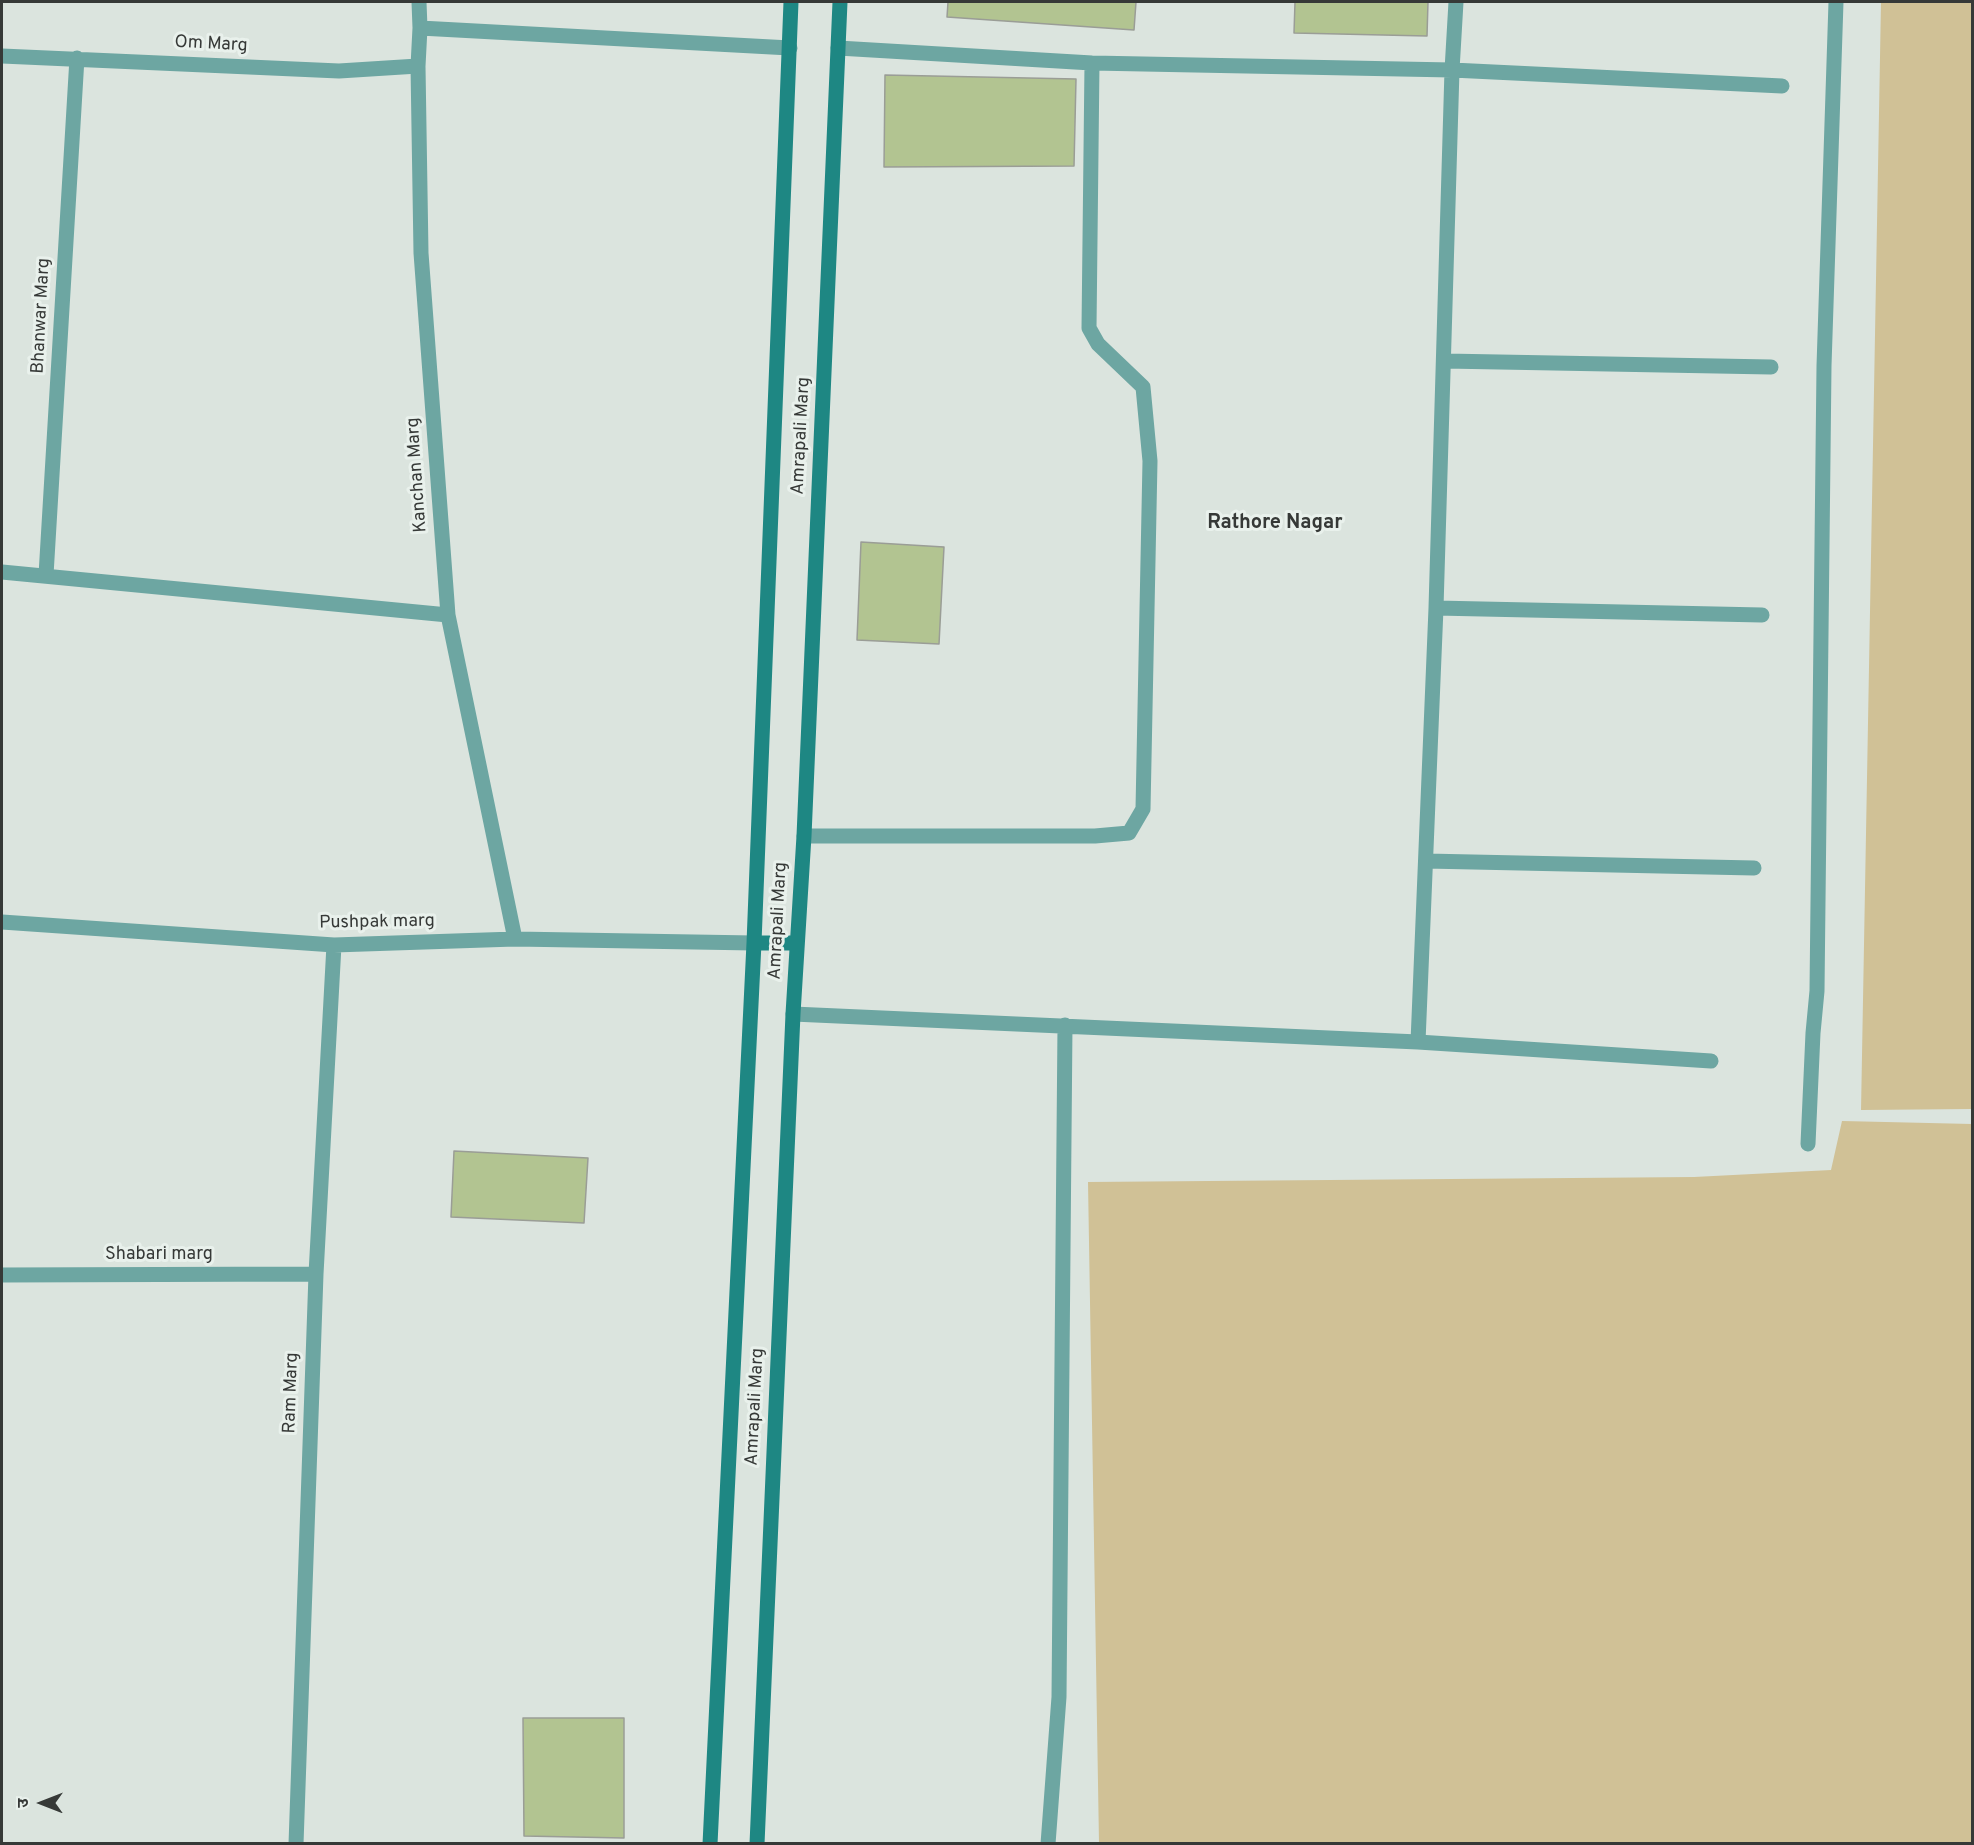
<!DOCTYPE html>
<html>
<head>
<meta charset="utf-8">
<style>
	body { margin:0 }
	#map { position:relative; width:1974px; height:1845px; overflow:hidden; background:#dbe4de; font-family:Overpass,"Noto Sans Devanagari",sans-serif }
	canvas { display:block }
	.frame { position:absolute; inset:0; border:3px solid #363937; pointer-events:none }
	.north { position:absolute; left:12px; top:1773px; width:60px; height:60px; -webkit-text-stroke:4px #e9f1ec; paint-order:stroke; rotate:270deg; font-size:16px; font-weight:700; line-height:24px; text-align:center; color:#363937 }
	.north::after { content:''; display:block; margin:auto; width:21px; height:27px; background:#363937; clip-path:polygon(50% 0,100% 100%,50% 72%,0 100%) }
</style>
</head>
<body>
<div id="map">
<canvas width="1974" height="1845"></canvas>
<div class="frame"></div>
<div class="north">उ</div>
</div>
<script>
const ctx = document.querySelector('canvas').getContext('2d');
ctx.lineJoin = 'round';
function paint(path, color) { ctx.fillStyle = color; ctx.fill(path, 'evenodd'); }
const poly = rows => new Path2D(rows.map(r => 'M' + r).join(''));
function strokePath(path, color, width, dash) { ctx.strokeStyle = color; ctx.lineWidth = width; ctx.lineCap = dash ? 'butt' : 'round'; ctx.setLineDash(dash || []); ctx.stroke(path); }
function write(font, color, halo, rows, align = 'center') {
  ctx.font = font + ' Overpass,sans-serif'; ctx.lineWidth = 6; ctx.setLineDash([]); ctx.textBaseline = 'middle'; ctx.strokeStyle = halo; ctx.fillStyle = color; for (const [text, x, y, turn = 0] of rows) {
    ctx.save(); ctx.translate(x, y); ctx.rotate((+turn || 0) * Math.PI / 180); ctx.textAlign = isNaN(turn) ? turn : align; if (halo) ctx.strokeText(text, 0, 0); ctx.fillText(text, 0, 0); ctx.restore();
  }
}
paint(poly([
	[1881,2,1972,2,1972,1109,1861,1110],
	[1842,1121,1972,1124,1972,1843,1099,1843,1088,1182,1694,1177,1831,1170]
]), '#d0c196');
const building = poly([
	[948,2,1136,2,1134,30,947,17,948,2],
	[1295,2,1428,2,1427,36,1294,33,1295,2],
	[885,75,1076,79,1074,166,884,167,885,75],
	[861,542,944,547,939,644,857,640,861,542],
	[454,1151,588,1158,584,1223,451,1217,454,1151],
	[523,1718,624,1718,624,1838,524,1836,523,1718]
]);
paint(building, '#b2c491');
strokePath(building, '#9a9d96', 1.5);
strokePath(poly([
	[1808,1144,1813,1033,1817,991,1824,366,1836,2]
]), '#6da6a2', 15);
strokePath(poly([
	[419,2,420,28,418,66,421,253,448,615,515,939],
	[420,28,790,48],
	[838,48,1092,63,1452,70,1782,86],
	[2,56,339,71,418,66],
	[1445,361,1771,367],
	[2,572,448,615],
	[46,575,77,58],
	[1436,608,1762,615],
	[804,836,1095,836,1129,833,1143,809,1150,461,1143,387,1098,344,1089,328,1092,63],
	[1426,861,1754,868],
	[2,922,334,945,515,939,754,943],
	[793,1014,1418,1042,1436,608,1452,70,1456,2],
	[1418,1042,1711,1061],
	[2,1275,316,1274],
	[296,1844,316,1274,334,945],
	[1048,1844,1059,1697,1065,1025]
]), '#6da6a2', 15);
strokePath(poly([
	[754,943,797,943],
	[710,1844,754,943,791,2],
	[757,1844,793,1014,804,836,840,2]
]), '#1e8783', 15);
write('18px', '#363937', '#e9f1ec', [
	["Om Marg",211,45,3],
	["Bhanwar Marg",42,316,-87],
	["Amrapali Marg",802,436,-87],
	["Kanchan Marg",418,475,-94],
	["Amrapali Marg",779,921,-87],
	["Pushpak marg",377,923,-1],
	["Shabari marg",159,1255],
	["Ram Marg",292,1393,-88],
	["Amrapali Marg",756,1407,-87]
]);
write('bold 20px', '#363937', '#e9f1ec', [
	["Rathore Nagar",1275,524]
]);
</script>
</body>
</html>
